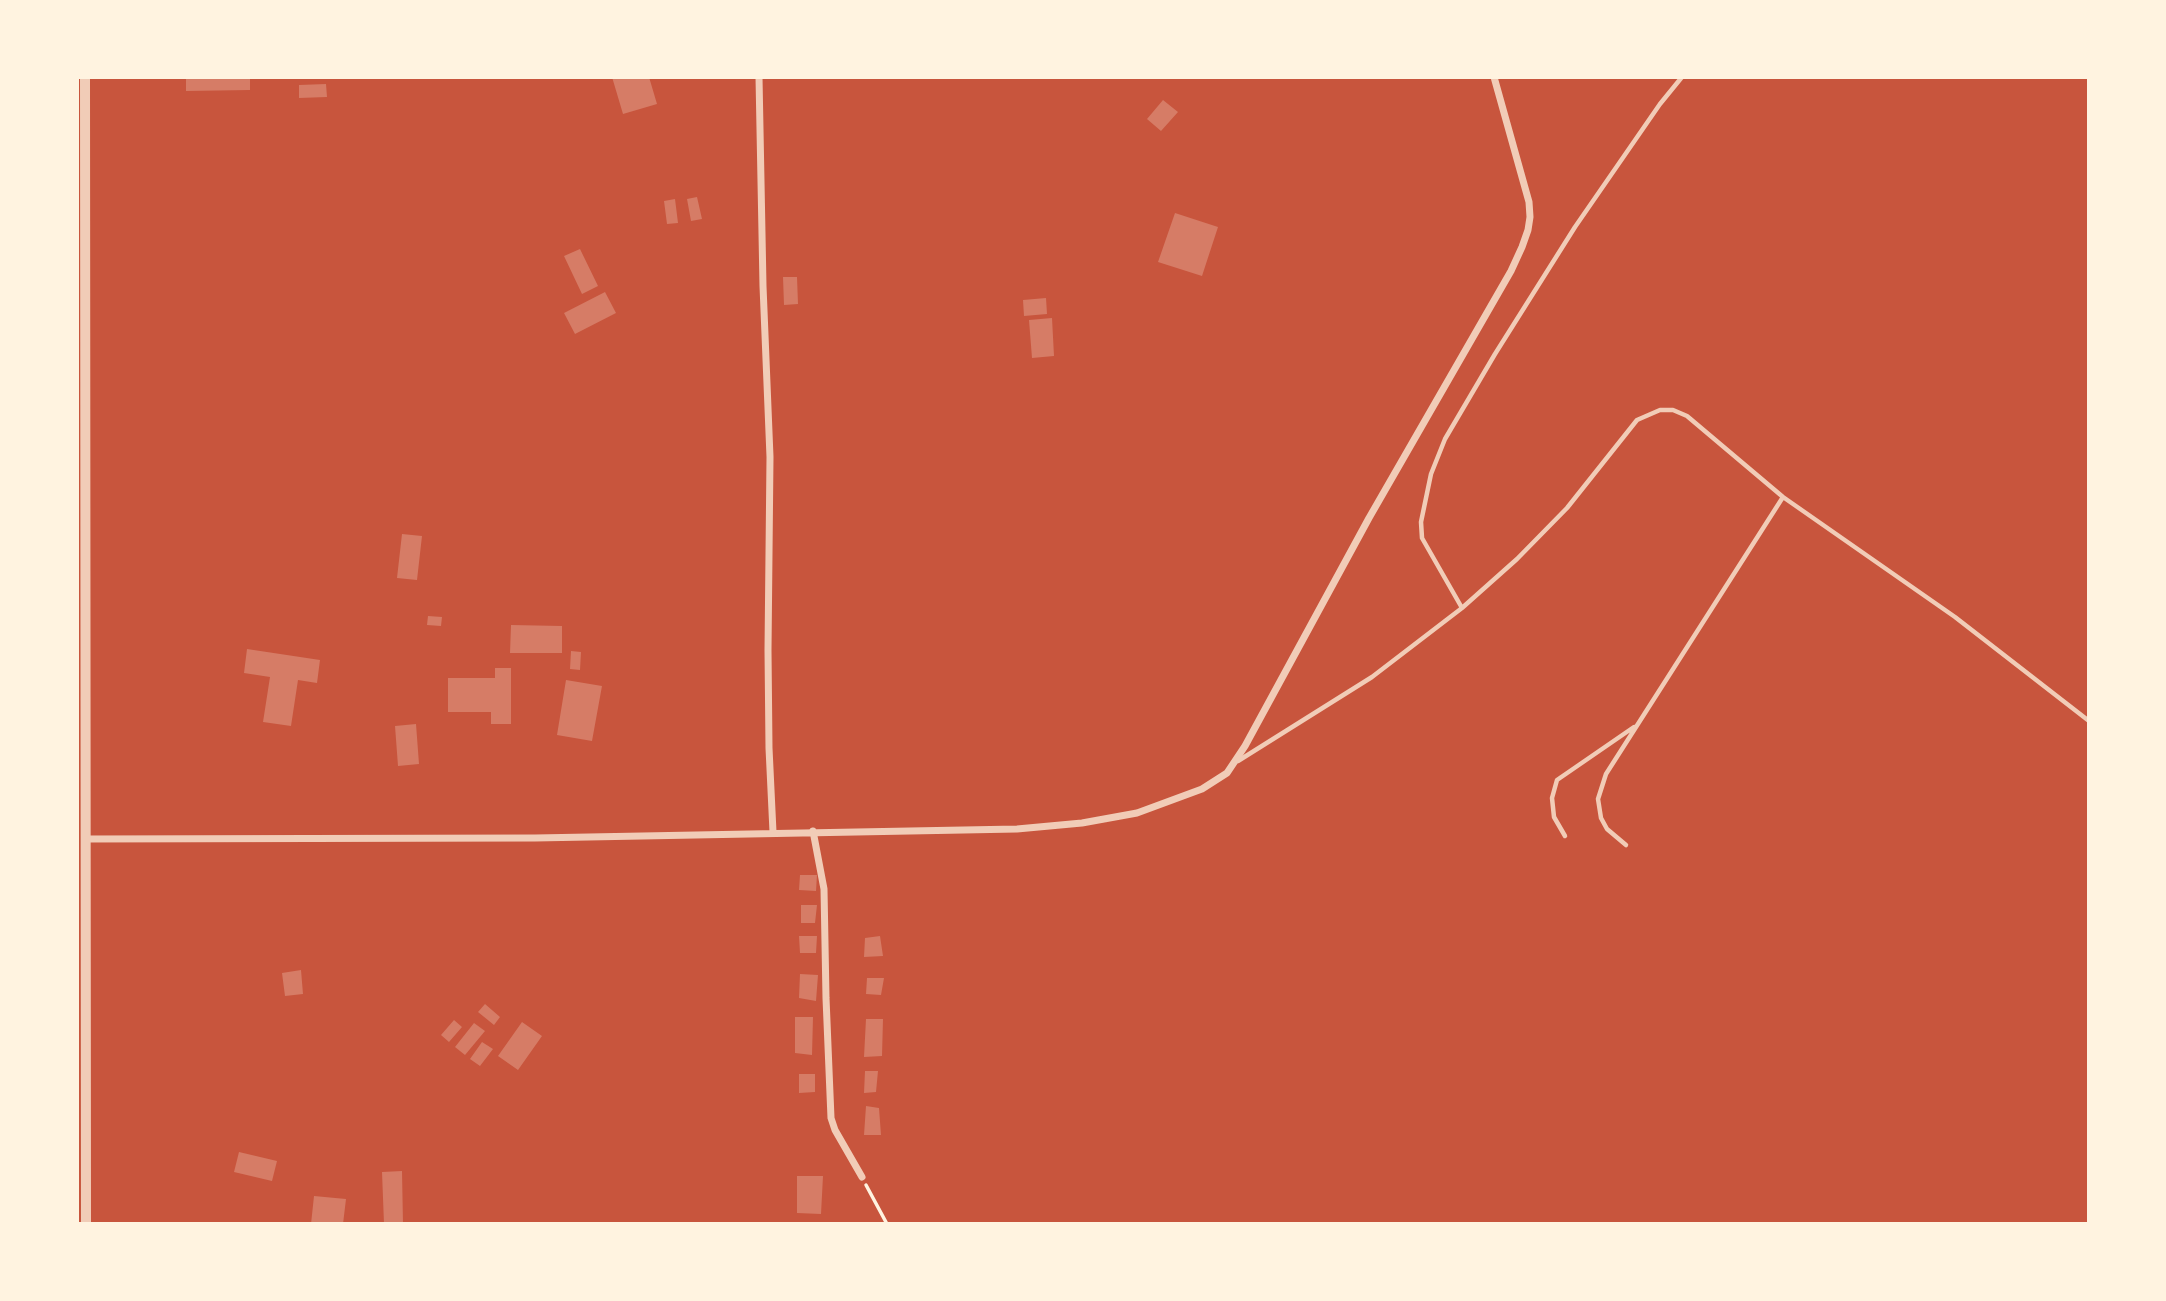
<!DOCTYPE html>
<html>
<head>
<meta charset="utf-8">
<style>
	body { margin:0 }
	#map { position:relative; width:2166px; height:1301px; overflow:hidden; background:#c8553d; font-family:"Source Sans 3",sans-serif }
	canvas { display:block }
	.frame { position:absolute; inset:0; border:79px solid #fff3e0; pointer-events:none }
</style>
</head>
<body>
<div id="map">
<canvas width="2166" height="1301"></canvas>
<div class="frame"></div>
</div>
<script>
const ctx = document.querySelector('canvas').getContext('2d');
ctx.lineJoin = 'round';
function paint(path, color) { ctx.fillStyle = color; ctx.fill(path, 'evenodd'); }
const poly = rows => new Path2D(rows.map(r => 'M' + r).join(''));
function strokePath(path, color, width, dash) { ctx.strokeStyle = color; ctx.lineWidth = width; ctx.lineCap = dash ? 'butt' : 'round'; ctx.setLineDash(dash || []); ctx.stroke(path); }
paint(poly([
	[186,77,250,77,250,90,186,91],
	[612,77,649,77,657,104,623,114],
	[326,84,327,97,299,98,299,85],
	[1163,100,1178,112,1161,131,1147,119],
	[697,197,702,219,691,221,687,199],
	[675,199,678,223,667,224,664,201],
	[1175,213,1218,227,1202,276,1158,262],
	[580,249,598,286,582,294,564,256],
	[783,277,797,277,798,304,784,305],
	[605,292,616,313,575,334,564,313],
	[1046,298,1047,314,1024,316,1023,300],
	[1052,318,1054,356,1032,358,1029,320],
	[402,534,422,536,417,580,397,578],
	[428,616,442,617,441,626,427,625],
	[511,625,562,626,562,653,510,653],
	[247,649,320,660,317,683,298,680,291,726,263,722,270,677,244,673],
	[571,651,581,652,580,670,570,669],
	[495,668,511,668,511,724,491,724,491,712,448,712,448,678,495,678],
	[566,680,602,686,592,741,557,735],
	[416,724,419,764,398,766,395,726],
	[800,875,817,875,816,891,799,890],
	[801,905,817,905,815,923,801,923],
	[799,936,817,936,816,953,800,953],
	[880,936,883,956,864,957,865,938],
	[301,970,303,994,285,996,282,973],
	[800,974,818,975,816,1001,799,998],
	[867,978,884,978,881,995,866,994],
	[485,1004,500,1017,494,1025,478,1012],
	[795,1017,813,1017,812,1055,795,1053],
	[866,1019,883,1019,882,1056,864,1057],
	[454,1020,462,1027,449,1042,441,1035],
	[522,1022,542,1036,518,1070,498,1056],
	[474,1023,485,1031,465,1055,455,1047],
	[482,1042,493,1049,480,1066,470,1059],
	[865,1071,878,1071,876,1092,864,1093],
	[799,1074,815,1074,815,1092,799,1093],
	[866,1106,879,1108,881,1135,864,1135],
	[239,1152,277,1161,272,1181,234,1172],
	[402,1171,403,1224,384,1224,382,1172],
	[797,1176,823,1176,821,1214,797,1213],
	[314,1196,346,1199,343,1224,311,1224]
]), '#d67c66');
strokePath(poly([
	[866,1185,887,1224]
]), '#fff3e0', 3.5);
strokePath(poly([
	[1462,608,1422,538,1421,522,1431,474,1445,439,1495,354,1575,227,1660,104,1682,77],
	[1238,761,1372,677,1462,608,1517,559,1567,508,1637,420,1660,410,1673,410,1687,416,1783,497,1955,617,2089,721],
	[1565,836,1554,817,1552,798,1557,780,1634,727],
	[1626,845,1607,829,1601,818,1598,799,1606,774,1783,497]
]), '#f1ccb7', 4.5);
strokePath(poly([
	[759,77,763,286,770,457,768,650,769,748,773,832],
	[813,831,824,889,826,998,831,1118,835,1130,862,1177],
	[85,839,535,838,1017,829,1082,823,1137,813,1202,789,1227,773,1245,746,1369,518,1511,271,1522,247,1528,230,1530,217,1529,202,1494,77]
]), '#f1ccb7', 7);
strokePath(poly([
	[85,77,86,1224]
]), '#f1ccb7', 10);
</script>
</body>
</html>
